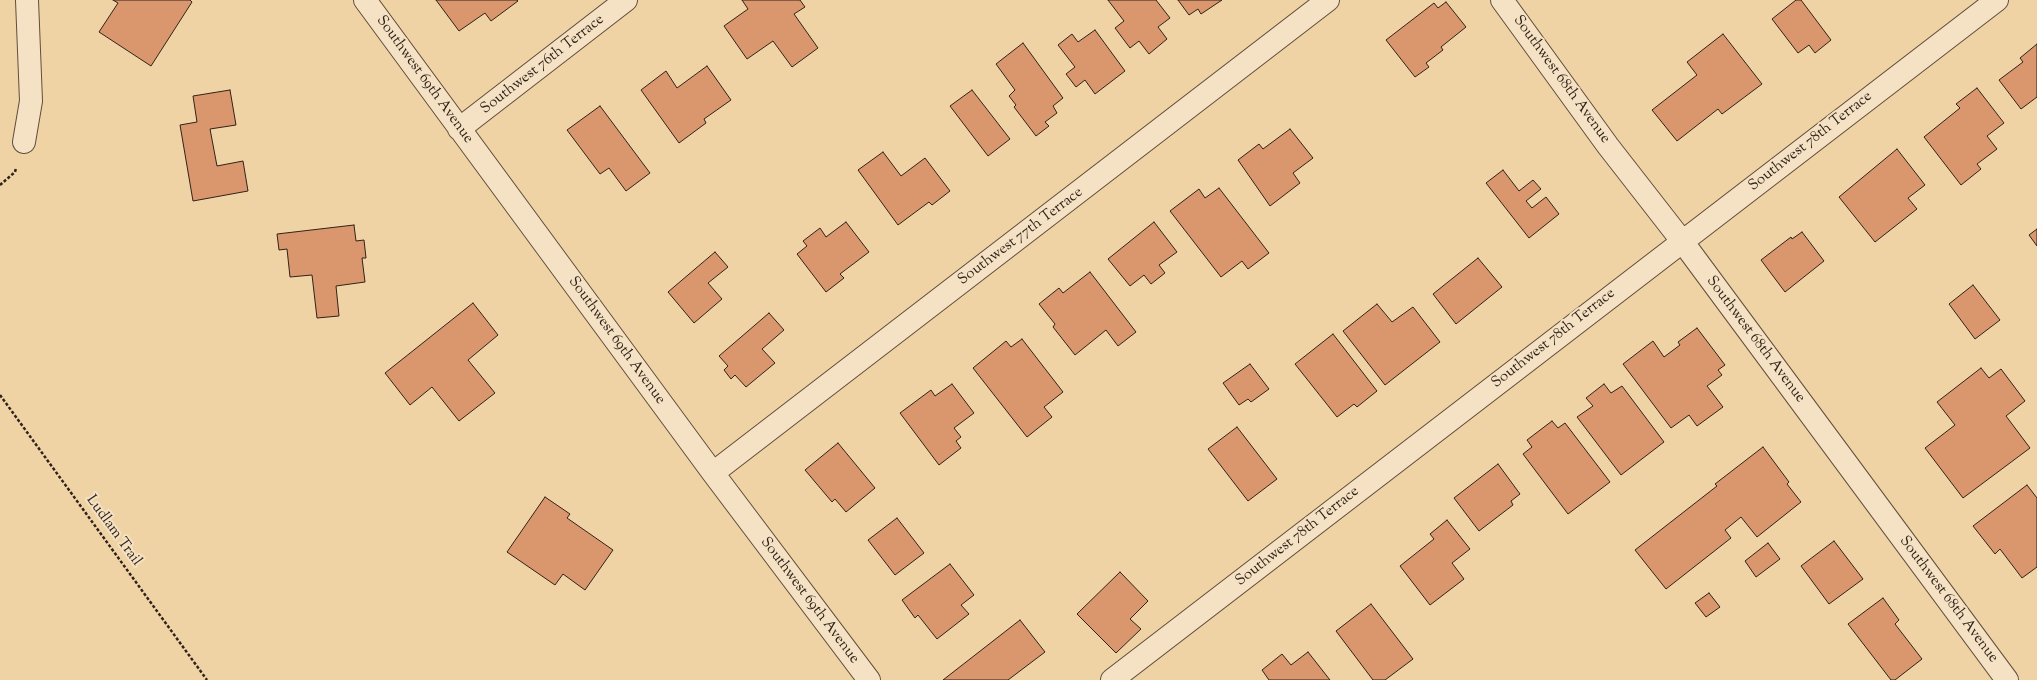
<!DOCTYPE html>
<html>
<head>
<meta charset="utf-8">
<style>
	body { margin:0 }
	canvas { display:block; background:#f0d3a4 }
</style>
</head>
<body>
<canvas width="2037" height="680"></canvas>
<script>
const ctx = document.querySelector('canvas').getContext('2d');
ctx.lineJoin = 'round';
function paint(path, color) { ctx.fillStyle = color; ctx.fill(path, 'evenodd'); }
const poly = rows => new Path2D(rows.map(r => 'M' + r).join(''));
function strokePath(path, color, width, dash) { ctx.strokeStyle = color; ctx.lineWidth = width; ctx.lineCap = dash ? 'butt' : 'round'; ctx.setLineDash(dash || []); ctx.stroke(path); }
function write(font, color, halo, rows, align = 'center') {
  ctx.font = font + ' "Sorts Mill Goudy",serif'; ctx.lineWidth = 4; ctx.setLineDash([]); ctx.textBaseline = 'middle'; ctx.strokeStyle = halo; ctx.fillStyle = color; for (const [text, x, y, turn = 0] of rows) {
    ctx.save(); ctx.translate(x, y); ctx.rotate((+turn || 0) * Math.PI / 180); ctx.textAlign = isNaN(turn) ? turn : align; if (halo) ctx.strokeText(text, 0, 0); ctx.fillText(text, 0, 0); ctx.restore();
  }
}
const building = poly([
	[113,0,190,0,192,2,151,66,99,32,118,3,113,0],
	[436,0,517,0,518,1,491,21,485,13,459,31,436,0],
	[742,0,800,0,805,7,794,14,818,48,792,67,773,41,747,59,724,26,748,9,742,0],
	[1108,0,1156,0,1170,18,1158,27,1167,39,1149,54,1139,41,1130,48,1115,28,1124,21,1108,0],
	[1178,0,1222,0,1201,14,1198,9,1189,15,1178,0],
	[1796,0,1801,0,1831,40,1815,53,1809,45,1798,53,1772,19,1796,0],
	[1446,2,1466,27,1441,47,1443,50,1426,63,1429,67,1415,77,1386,40,1434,3,1438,8,1446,2],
	[1095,30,1125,71,1095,94,1085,80,1076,87,1066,74,1075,67,1058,45,1072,34,1078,42,1095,30],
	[1723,34,1762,84,1722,114,1718,109,1677,141,1652,110,1697,75,1687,62,1723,34],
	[1023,43,1063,98,1053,106,1057,113,1045,122,1049,126,1036,136,1014,107,1016,105,1009,96,1015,90,996,64,1023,43],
	[2037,44,2037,97,2021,109,1999,80,2023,62,2020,58,2037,44],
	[707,66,731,100,704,119,706,123,679,143,641,90,666,71,677,88,707,66],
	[1977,88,2004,123,1987,136,1997,149,1977,164,1981,169,1961,185,1924,137,1960,108,1956,104,1977,88],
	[230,90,236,125,210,129,217,166,243,161,248,191,193,201,180,125,197,122,193,96,230,90],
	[972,90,1010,139,988,156,950,106,972,90],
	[600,106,650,173,626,191,609,168,600,174,567,130,600,106],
	[1290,129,1313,158,1293,173,1300,183,1270,206,1238,160,1259,144,1263,149,1290,129],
	[1897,149,1925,185,1908,198,1917,209,1875,242,1839,197,1897,149],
	[883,152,901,176,925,158,950,191,932,205,929,202,898,225,858,170,883,152],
	[1503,170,1519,191,1533,180,1541,189,1526,201,1532,208,1546,197,1559,214,1529,238,1486,183,1503,170],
	[1219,188,1269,253,1248,269,1242,261,1221,277,1170,211,1199,189,1205,198,1219,188],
	[846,222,869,252,840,274,844,278,826,292,797,254,807,246,803,241,820,228,826,237,846,222],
	[1154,222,1177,252,1159,265,1165,273,1151,284,1144,275,1130,286,1108,259,1154,222],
	[354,225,356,241,364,240,366,258,362,258,365,282,336,286,339,316,317,318,312,275,290,277,287,249,279,250,277,234,354,225],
	[2037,229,2037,246,2029,235,2037,229],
	[1802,232,1824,261,1785,292,1761,260,1791,237,1792,239,1802,232],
	[715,252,728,267,708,283,722,299,694,323,668,292,715,252],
	[1478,258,1502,287,1456,324,1433,294,1478,258],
	[1090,272,1136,332,1118,346,1106,330,1075,355,1053,327,1055,324,1039,304,1059,288,1063,293,1090,272],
	[1973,285,2000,320,1975,339,1949,304,1973,285],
	[473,303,498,335,468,360,495,393,459,421,432,387,410,405,385,373,473,303],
	[1377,304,1392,322,1413,307,1440,342,1385,385,1343,331,1377,304],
	[769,313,784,330,762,349,775,363,746,387,735,375,731,379,724,370,728,366,719,356,769,313],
	[1697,328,1725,365,1718,370,1722,375,1707,386,1723,407,1697,426,1689,415,1671,428,1623,364,1653,341,1664,357,1680,345,1678,342,1697,328],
	[1333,334,1377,391,1357,407,1354,404,1337,417,1295,364,1333,334],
	[1022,339,1063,392,1044,407,1052,417,1027,437,973,368,1006,341,1011,347,1022,339],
	[1250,364,1269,389,1251,402,1248,399,1239,405,1223,383,1250,364],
	[1981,368,1989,378,2001,369,2025,401,2006,416,2030,448,1963,498,1925,448,1955,425,1937,402,1981,368],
	[952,384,974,413,954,428,961,437,956,441,961,448,939,465,900,413,931,390,935,396,952,384],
	[1604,384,1611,393,1622,386,1664,442,1621,475,1577,417,1593,406,1586,398,1604,384],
	[1552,421,1558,428,1565,423,1610,482,1568,514,1523,454,1532,447,1527,440,1552,421],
	[1237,427,1277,479,1248,501,1208,449,1237,427],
	[838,443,875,488,846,512,835,499,832,502,805,470,838,443],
	[1763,447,1789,482,1787,484,1801,502,1757,537,1741,517,1725,530,1731,538,1666,589,1635,550,1717,486,1715,484,1763,447],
	[1498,464,1520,494,1511,501,1513,505,1479,531,1454,498,1498,464],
	[2027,485,2037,498,2037,567,2022,578,2000,549,1995,554,1973,526,2027,485],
	[545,497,570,514,567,518,613,550,585,590,563,574,555,585,507,552,545,497],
	[897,518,924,553,895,575,868,540,897,518],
	[1447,520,1470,549,1452,563,1464,579,1430,605,1400,566,1434,539,1430,534,1447,520],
	[1834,541,1863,579,1829,604,1801,566,1834,541],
	[1768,543,1780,559,1756,577,1745,561,1768,543],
	[950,564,974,595,961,605,969,614,937,639,918,615,915,618,902,600,950,564],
	[1120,572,1148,601,1130,619,1141,629,1116,653,1077,614,1120,572],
	[1709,593,1720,607,1706,617,1695,603,1709,593],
	[1883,598,1899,620,1895,624,1922,659,1895,680,1891,680,1848,624,1883,598],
	[1371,604,1413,659,1385,680,1373,680,1336,631,1371,604],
	[1020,620,1045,652,1008,680,943,680,1020,620],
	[1308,652,1330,680,1269,680,1262,670,1282,654,1291,665,1308,652]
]);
paint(building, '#da976d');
strokePath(building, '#30221a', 1);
const minor = poly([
	[365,0,713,473,869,680],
	[1502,0,1608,146,1682,241,2007,680],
	[459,129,626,0],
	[24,142,31,101,27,0],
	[713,473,1328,0],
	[1112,680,1997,0]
]);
strokePath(minor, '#604e3c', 24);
strokePath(poly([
	[0,185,15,172,16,168],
	[0,395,207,680]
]), '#30221a', 2.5, [3, 2]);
strokePath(minor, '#f5e2c4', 22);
write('15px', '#30221a', '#f5e2c4', [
	["Southwest 76th Terrace",543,65,-38],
	["Southwest 69th Avenue",424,80,54],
	["Southwest 68th Avenue",1561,80,54],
	["Southwest 78th Terrace",1811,142,-38],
	["Southwest 77th Terrace",1021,237,-37],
	["Southwest 78th Terrace",1554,339,-38],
	["Southwest 68th Avenue",1755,340,53],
	["Southwest 69th Avenue",616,341,54],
	["Ludlam Trail",113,531,54],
	["Southwest 78th Terrace",1298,537,-38],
	["Southwest 68th Avenue",1948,600,53],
	["Southwest 69th Avenue",809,601,53]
]);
</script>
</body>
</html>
